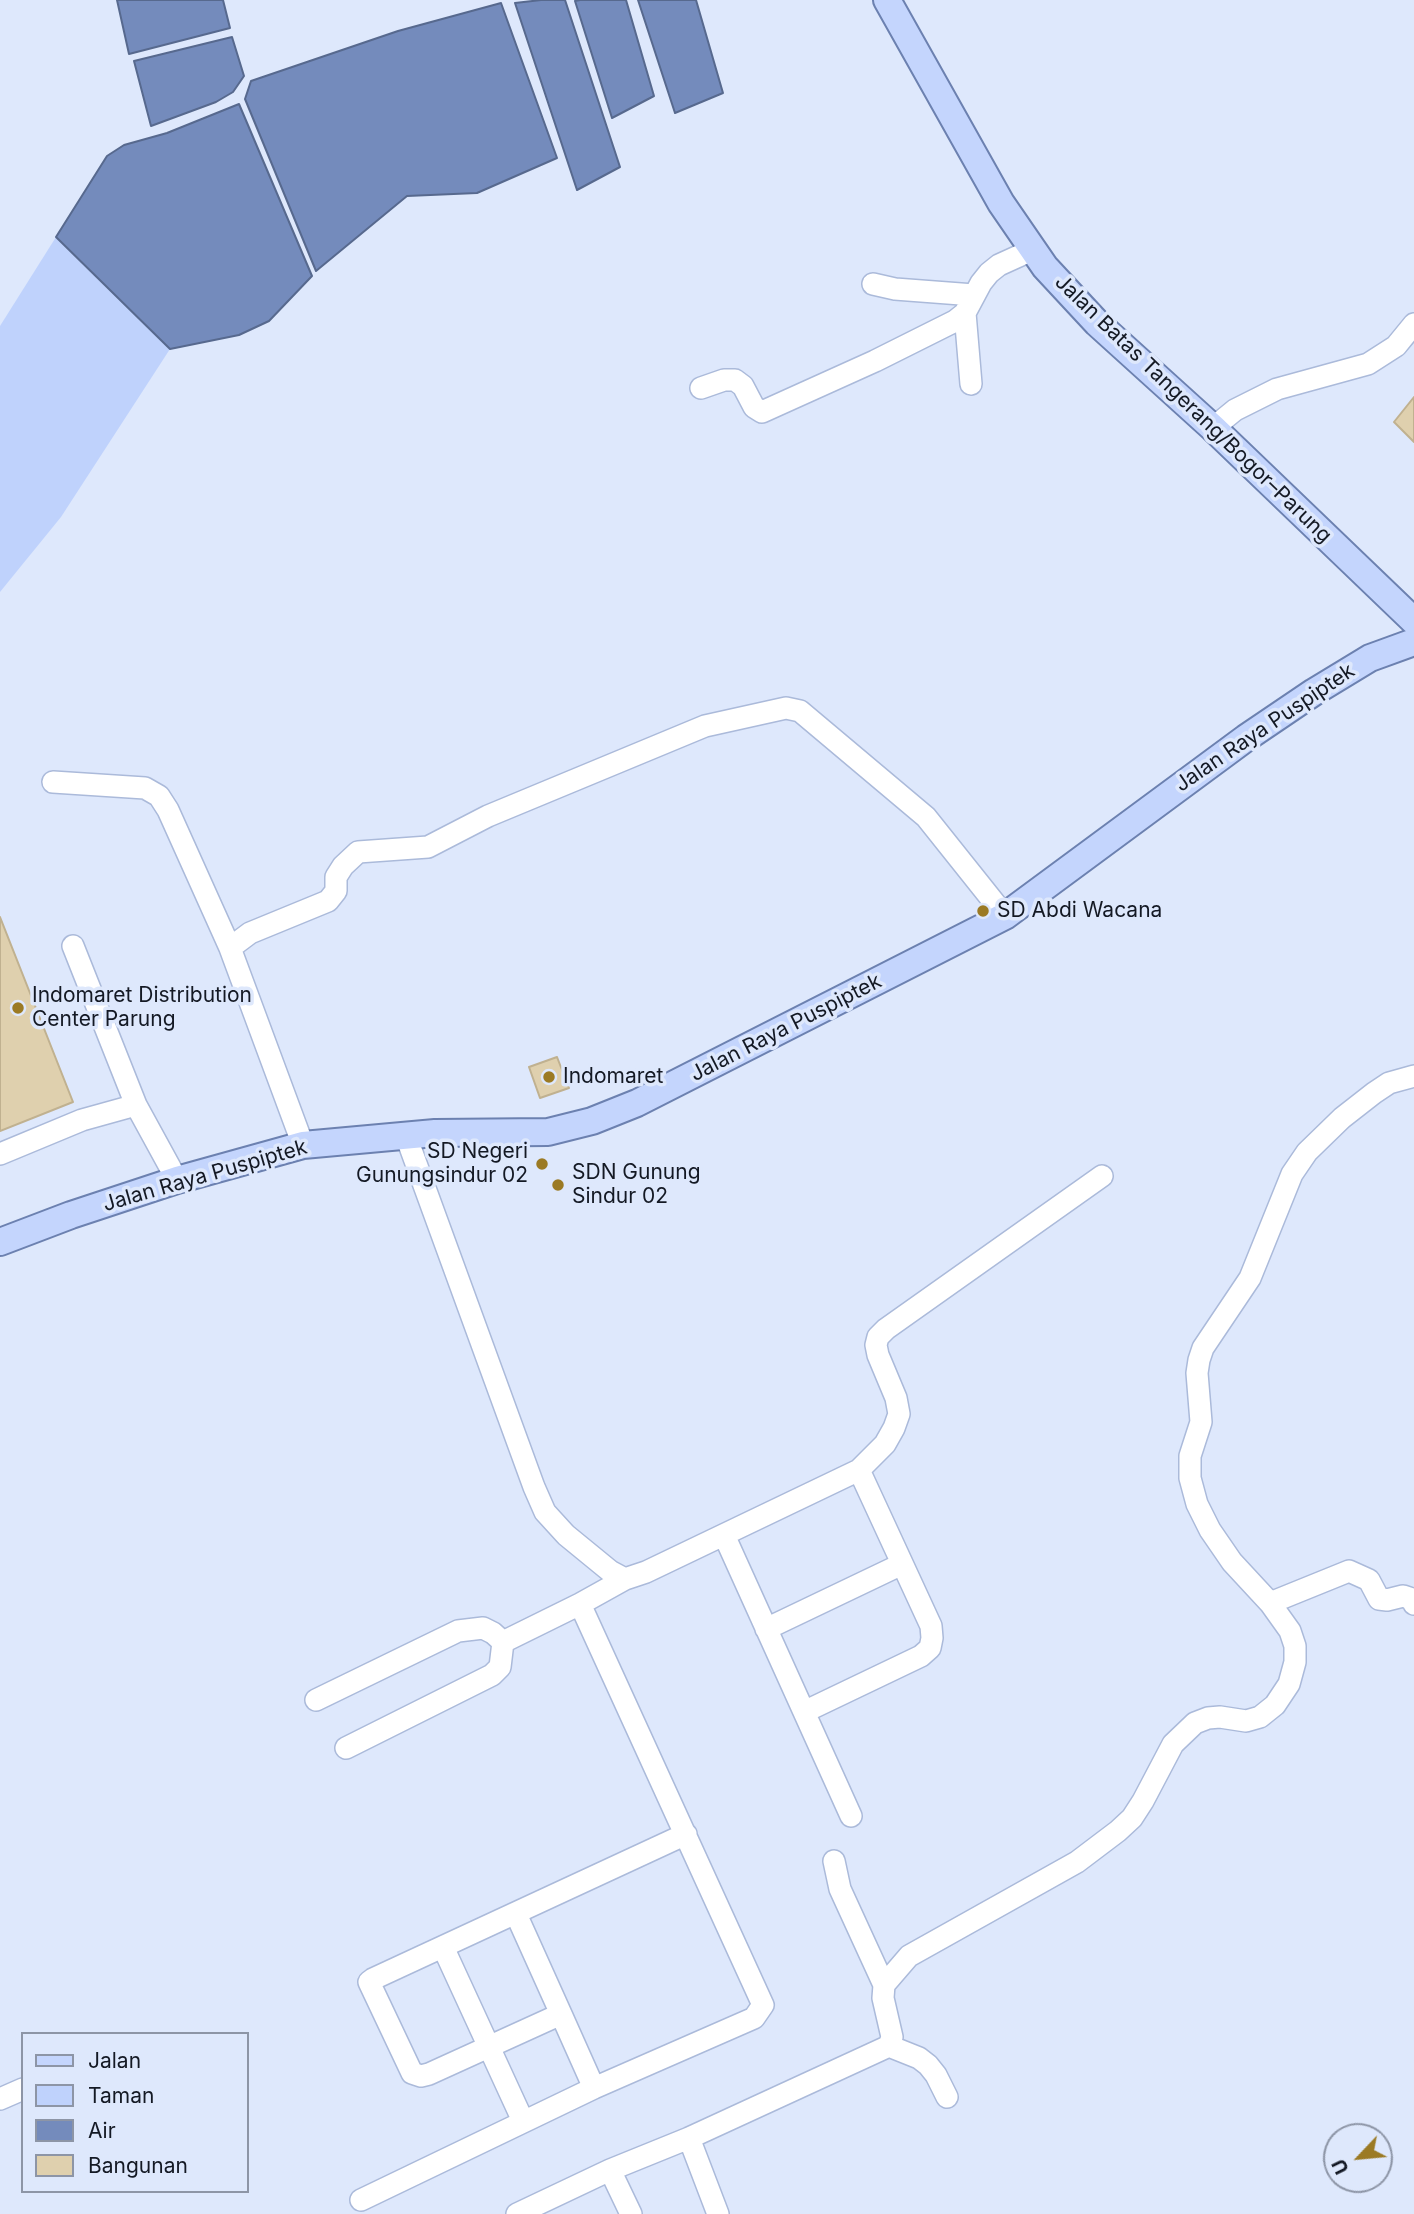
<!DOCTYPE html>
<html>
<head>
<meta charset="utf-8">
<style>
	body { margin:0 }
	#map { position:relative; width:1414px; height:2214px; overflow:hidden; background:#dee8fc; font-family:Inter,sans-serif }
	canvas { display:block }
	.legend { position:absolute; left:21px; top:2032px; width:228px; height:161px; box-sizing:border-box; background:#dee8fc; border:2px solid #8d95a6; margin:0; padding:9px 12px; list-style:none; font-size:21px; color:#141924 }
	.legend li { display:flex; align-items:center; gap:14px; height:35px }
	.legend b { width:35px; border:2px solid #8d95a6 }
	.north { position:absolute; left:1323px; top:2123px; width:70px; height:70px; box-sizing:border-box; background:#dee8fc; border:2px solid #8d95a6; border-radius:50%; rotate:244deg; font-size:19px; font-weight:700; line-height:28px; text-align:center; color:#141924 }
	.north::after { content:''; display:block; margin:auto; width:24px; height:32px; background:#9b7a24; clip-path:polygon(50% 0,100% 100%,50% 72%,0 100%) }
</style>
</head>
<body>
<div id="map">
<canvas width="1414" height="2214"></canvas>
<ul class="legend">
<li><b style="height:9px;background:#c4d5fd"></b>Jalan</li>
<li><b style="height:19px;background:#bfd2fc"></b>Taman</li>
<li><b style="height:19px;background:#748bbc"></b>Air</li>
<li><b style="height:19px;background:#dfd0ae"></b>Bangunan</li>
</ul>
<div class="north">U</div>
</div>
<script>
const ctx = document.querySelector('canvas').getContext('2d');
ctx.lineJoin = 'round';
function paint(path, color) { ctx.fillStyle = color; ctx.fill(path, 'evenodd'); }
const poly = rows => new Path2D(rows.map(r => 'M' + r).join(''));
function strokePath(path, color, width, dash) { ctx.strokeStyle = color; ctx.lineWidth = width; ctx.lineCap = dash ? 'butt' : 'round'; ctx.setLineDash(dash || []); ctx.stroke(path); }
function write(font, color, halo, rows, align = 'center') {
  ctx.font = font + ' Inter,sans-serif'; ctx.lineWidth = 7; ctx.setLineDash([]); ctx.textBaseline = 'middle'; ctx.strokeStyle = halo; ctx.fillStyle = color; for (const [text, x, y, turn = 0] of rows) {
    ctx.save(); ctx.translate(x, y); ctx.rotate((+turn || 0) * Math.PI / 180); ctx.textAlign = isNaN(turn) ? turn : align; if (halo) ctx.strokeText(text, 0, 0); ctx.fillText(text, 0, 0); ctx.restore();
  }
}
paint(poly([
	[56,237,170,349,61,517,0,592,0,326]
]), '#bfd2fc');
const water = poly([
	[117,0,223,0,230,28,129,54,117,0],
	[541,0,565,0,620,167,577,190,515,3,541,0],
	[580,0,626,0,654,96,612,118,575,1,580,0],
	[638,0,696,0,723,93,675,113,638,0],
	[501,3,557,158,477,193,407,196,316,271,245,99,251,81,398,31,501,3],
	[232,37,244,76,233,92,216,102,151,126,134,61,232,37],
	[239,104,312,276,269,321,239,335,170,349,56,237,107,156,124,145,167,133,239,104]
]);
paint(water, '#748bbc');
strokePath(water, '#57698e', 2);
const building = poly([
	[1414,397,1414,442,1394,422,1414,397],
	[0,917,73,1102,0,1131,0,917],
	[557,1057,569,1088,540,1098,529,1067,557,1057]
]);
paint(building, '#dfd0ae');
strokePath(building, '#c0b190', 2);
const minor = poly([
	[873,284,895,289,974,295],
	[965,313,971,384],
	[701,388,724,380,735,380,743,386,754,407,762,412,875,361,955,321,965,313,981,283,989,273,999,265,1032,250],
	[1213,428,1235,410,1277,389,1368,364,1396,346,1414,324],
	[53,782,145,788,159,796,168,810,230,948,303,1145],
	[73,946,136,1105],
	[230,948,250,933,328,901,336,891,336,877,343,866,358,852,428,847,488,816,705,726,786,708,800,711,926,817,1005,916],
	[406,1136,534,1487,545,1512,566,1535,610,1571,625,1579,646,1572,859,1470,885,1444,894,1428,899,1414,896,1398,878,1355,876,1345,878,1337,886,1329,1102,1176],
	[0,1154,82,1120,136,1105,177,1180],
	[724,1535,851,1816],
	[1270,1603,1349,1571,1369,1580,1379,1599,1387,1600,1403,1596,1412,1599,1414,1604],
	[766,1629,902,1564],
	[316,1700,458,1631,483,1628,493,1633,503,1642],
	[804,1712,921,1656,930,1648,932,1638,931,1626,859,1470],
	[346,1748,492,1675,500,1667,503,1642,580,1604,625,1579],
	[834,1861,840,1889,884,1985],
	[516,1914,561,2014],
	[443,1947,523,2121],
	[889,2046,892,2037,883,1998,884,1985,909,1956,1077,1862,1118,1831,1132,1818,1143,1801,1173,1744,1195,1723,1208,1718,1220,1717,1246,1721,1260,1717,1275,1705,1289,1684,1295,1662,1295,1646,1290,1631,1270,1603,1232,1562,1210,1530,1197,1504,1190,1478,1190,1456,1201,1422,1197,1373,1199,1360,1203,1348,1250,1278,1292,1174,1307,1152,1342,1118,1374,1093,1389,1083,1414,1076],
	[594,2088,561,2014,429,2074,421,2076,412,2073,369,1982,373,1979,686,1834],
	[0,2099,23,2089],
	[689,2138,718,2214],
	[610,2170,631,2214],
	[361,2200,594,2088,754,2018,763,2005,580,1604],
	[517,2214,610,2170,689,2138,889,2046,919,2058,928,2065,936,2075,947,2097]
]);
const major = poly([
	[887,0,1001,203,1045,267,1097,323,1213,428,1414,621],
	[0,1242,71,1215,177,1180,303,1145,435,1133,548,1132,592,1121,637,1103,1005,916,1246,738,1314,692,1370,658,1414,642]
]);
strokePath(minor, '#abbada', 24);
strokePath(major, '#6c81b0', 30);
strokePath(minor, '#fff', 21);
strokePath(major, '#c4d5fd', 26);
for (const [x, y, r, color] of [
	[983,911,7,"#9b7a24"],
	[18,1008,7,"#9b7a24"],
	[549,1077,7,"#9b7a24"],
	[542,1164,7,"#9b7a24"],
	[558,1185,7,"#9b7a24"]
]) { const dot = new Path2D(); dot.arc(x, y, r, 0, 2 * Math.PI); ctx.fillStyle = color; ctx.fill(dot); strokePath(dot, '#dee8fc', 2.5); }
write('21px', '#141924', '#dee8fc', [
	["Jalan Batas Tangerang/Bogor–Parung",1193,409,44],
	["Jalan Raya Puspiptek",1265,728,-34],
	["Jalan Raya Puspiptek",786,1028,-27],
	["Jalan Raya Puspiptek",205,1176,-16]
]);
write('21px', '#141924', '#dee8fc', [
	["SD Abdi Wacana",997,911],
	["Indomaret Distribution",32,996],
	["Center Parung",32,1020],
	["Indomaret",563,1077],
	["SD Negeri",528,1152,"right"],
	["Gunungsindur 02",528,1176,"right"],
	["SDN Gunung",572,1173],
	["Sindur 02",572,1197]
], 'left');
</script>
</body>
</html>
